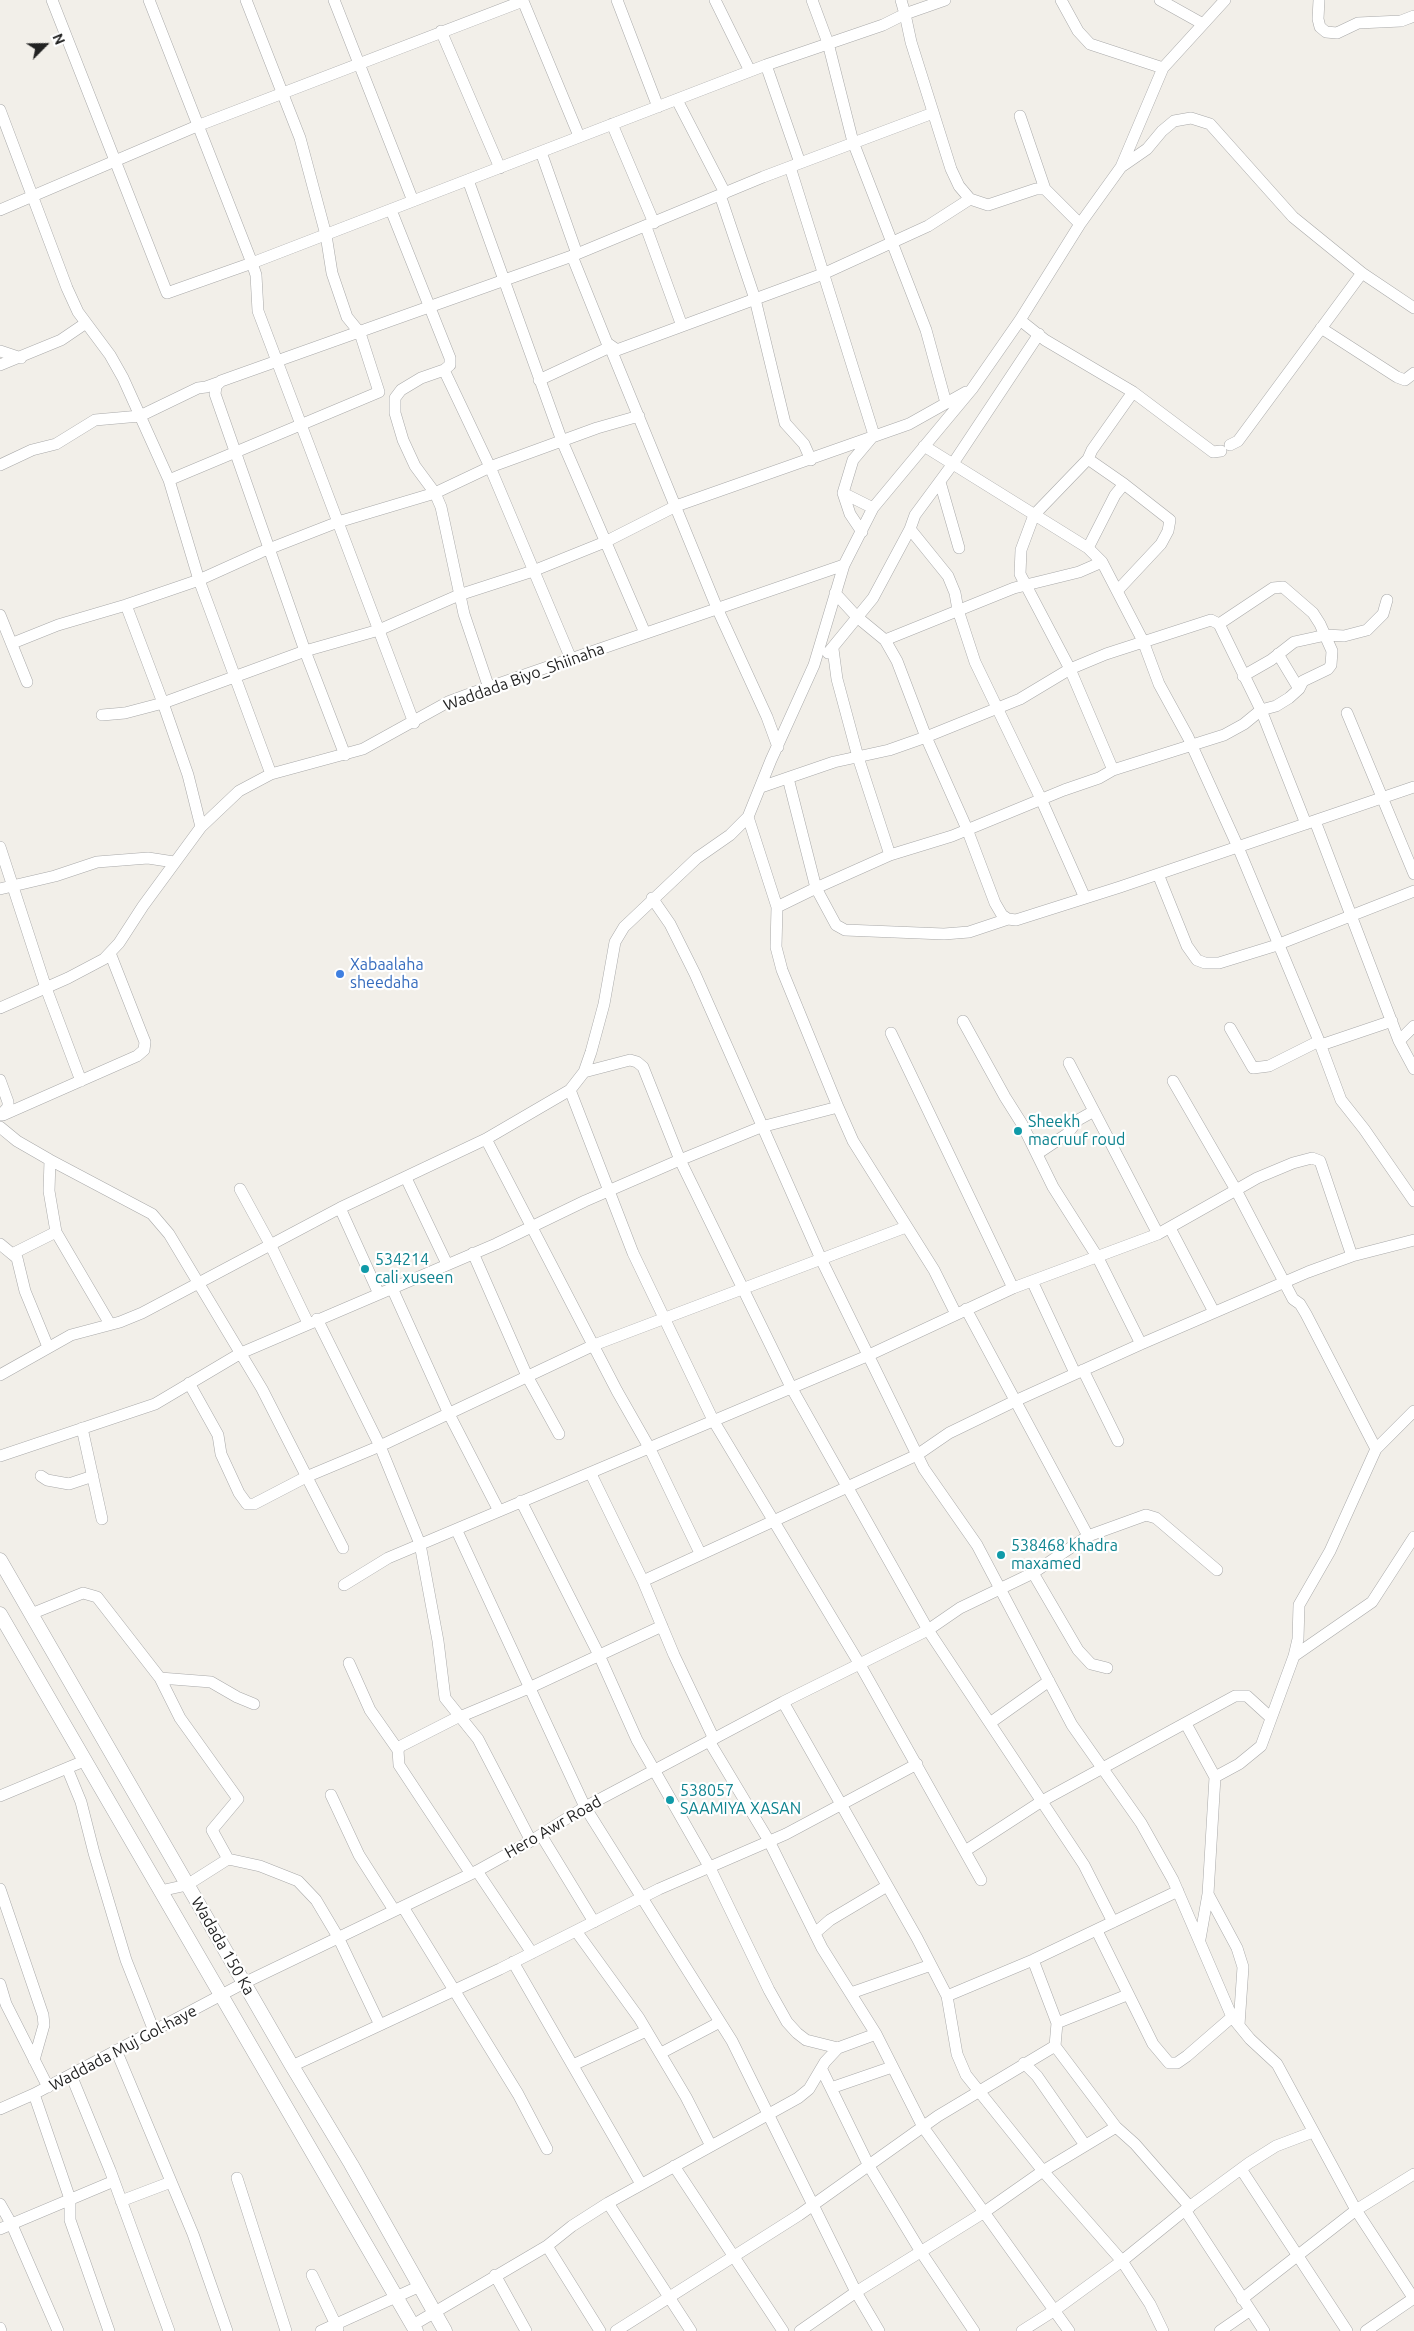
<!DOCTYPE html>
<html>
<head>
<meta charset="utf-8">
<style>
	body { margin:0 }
	#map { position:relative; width:1414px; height:2331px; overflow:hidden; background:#f2efe9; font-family:Ubuntu,sans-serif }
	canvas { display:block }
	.north { position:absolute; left:20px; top:20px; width:50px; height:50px; -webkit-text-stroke:4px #fff; paint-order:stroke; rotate:67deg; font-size:14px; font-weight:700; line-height:20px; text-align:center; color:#222 }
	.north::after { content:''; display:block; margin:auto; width:18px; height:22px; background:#222; clip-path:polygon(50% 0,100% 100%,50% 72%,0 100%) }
</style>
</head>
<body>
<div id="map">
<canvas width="1414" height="2331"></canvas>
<div class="north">N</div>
</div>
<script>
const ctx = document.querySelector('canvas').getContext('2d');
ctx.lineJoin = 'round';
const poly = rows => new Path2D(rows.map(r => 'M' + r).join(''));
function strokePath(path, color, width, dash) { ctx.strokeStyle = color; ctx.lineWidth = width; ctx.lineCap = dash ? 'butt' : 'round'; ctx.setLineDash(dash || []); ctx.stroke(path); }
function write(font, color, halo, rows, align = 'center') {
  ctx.font = font + ' Ubuntu,sans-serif'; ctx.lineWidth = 4.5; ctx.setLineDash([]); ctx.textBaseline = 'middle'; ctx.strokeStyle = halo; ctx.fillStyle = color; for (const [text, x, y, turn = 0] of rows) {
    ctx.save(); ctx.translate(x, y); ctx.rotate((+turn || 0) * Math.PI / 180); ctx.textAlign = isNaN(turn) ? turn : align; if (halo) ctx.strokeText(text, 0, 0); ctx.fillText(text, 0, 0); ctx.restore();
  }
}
const minor = poly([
	[52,0,167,293,252,263,766,65,883,25,905,14,911,42,951,169,959,186,970,199,988,205,1036,189,1045,189,1080,224],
	[149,0,252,263,256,275,258,311,414,723],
	[334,0,413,201],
	[617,0,658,107],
	[715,0,750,71],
	[812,0,828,43,853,142,926,330,946,403],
	[901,0,905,14,945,0],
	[1061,0,1078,31,1090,44,1163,68],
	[1160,0,1203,24],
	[1319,0,1318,19,1320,27,1326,32,1337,33,1358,23,1401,21,1414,16],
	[441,31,500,168],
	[766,65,800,163],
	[677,100,725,193],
	[0,110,67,288,78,312,110,355,123,378,169,480,199,580,271,774],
	[1020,116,1045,189],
	[612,124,654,223],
	[541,152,577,254],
	[790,167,874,435,853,460,843,493,850,514,862,532],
	[1121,167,1147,149,1162,131,1174,121,1191,118,1210,124,1293,217,1362,273,1414,308],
	[468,180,562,441,645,633],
	[720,195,755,299,785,423,804,444,811,460],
	[0,210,197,126,523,1,579,136],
	[391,210,450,358,450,365,444,370,421,378,401,390,395,398,395,413,403,440,415,466,435,493,441,507,464,614,489,688],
	[646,227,682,326],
	[572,256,607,343,617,350,823,274,928,226,970,199],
	[1020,320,1045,340,1133,392,1092,450,1088,459,1034,515,1021,550,1020,574,1070,669,1113,770],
	[1321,328,1397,377,1405,380,1414,373],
	[0,351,21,358],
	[0,365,61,340,86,323],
	[444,370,490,467,571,659],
	[539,380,610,347,717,608,767,717,778,747],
	[1133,392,1213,452,1221,451],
	[1230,445,1238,441,1362,273],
	[924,446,1088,548,1102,562,1143,641,1159,684,1188,737,1238,847,1319,1041,1341,1100,1364,1129,1414,1201],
	[1088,459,1124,484,1170,520,1168,531,1161,544,1118,590],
	[0,465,32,450,56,444,95,420,140,416,198,388,206,387,220,382],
	[169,480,379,392,360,333,347,317,332,273,326,235,300,138,246,0],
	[940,482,959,548],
	[843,493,873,508],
	[910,529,948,576,955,593,958,610,975,662,1041,799,1085,898],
	[1088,548,1115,495,1124,484],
	[835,593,857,617,885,640,897,661,926,737,967,829,995,903,1002,915,1008,919,1016,920,1120,887,1414,787],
	[0,615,27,682],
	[885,640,1014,588,1079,572,1102,562],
	[13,643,58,625,126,605,199,580,261,552,338,522,435,493,490,467,597,428,639,416],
	[833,649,837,679,858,757,890,855,952,836,1064,790,1099,778,1113,770,1224,735,1244,724,1261,710,1276,706,1289,698,1299,689,1303,681,1328,669,1331,665,1332,651,1320,624,1313,613,1283,587,1273,588,1219,624],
	[828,653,873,598,910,529,915,515,952,465,1039,334],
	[1278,654,1299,689],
	[1243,676,1271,660,1294,642,1326,635,1344,636,1367,630,1383,614,1387,600],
	[1347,713,1414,874],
	[102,715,125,713,163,703,126,605],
	[345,755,305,651,215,394,216,386,221,381,572,256,763,177,933,113],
	[788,778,816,888,890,855],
	[761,787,834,762,889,750,926,737,1020,699,1070,669,1106,654,1211,620,1219,624,1261,710,1306,824],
	[748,817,777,907],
	[1315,821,1399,1041,1414,1069],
	[201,827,188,775,163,703,305,651,379,630,459,595,533,571,605,542,676,506,909,424,966,392],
	[0,847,46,988,81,1081],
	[1158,874,1187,946,1197,960,1205,963,1219,963,1274,946,1414,891],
	[0,889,55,876,97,862,148,858,174,862],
	[652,898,670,924,695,974,821,1259,924,1469,977,1545,1072,1725,1141,1823,1173,1880,1232,2017,1250,2039,1277,2064,1356,2210,1414,2299],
	[0,1008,68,978,104,959,119,943,143,906,201,827,239,791,271,774,363,749,448,702,475,692,844,565],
	[963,1021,1005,1097,1022,1124,1053,1187,1098,1258,1141,1344],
	[1230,1028,1253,1068,1269,1066,1319,1041],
	[891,1033,1013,1288],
	[1399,1041,1414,1026],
	[1321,1045,1392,1021],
	[1069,1063,1158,1234],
	[584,1072,630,1060,637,1062,643,1067,680,1160,791,1387,928,1630,1084,1865,1113,1922],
	[0,1080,8,1102,8,1107,1,1115],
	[1173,1081,1236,1190,1257,1178,1293,1163,1312,1158,1320,1161,1352,1256],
	[570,1090,633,1253,713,1420,859,1663,981,1880],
	[838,1107,782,970,776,947,777,907,816,888,836,925,845,930,944,934,969,932,1008,919],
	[3,1115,137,1056,144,1050,145,1042,141,1032,110,953],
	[0,1127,17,1141,50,1160,152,1214,169,1234,262,1389,343,1548],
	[486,1139,617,1391,650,1449,700,1553],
	[1037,1154,1067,1134,1078,1120,1094,1111],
	[50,1160,49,1191,56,1232,110,1324],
	[406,1178,447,1264],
	[240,1189,270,1244,308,1323],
	[340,1208,379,1294],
	[1170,1228,1214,1312],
	[0,1244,17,1258,25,1291,48,1347],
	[14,1253,56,1232],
	[473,1253,527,1376,559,1434],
	[1032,1281,1075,1373],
	[392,1288,449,1414,499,1511],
	[966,1309,1088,1536],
	[317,1319,380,1446,420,1544,438,1641,445,1698,478,1739,531,1841],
	[1083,1370,1118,1441],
	[0,1375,71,1335,120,1322,142,1313,340,1208,486,1139,570,1090,584,1072,591,1052,604,1004,615,942,624,927,697,858,730,835,748,817,771,760,814,665,844,565,873,508,972,389,1020,320,1080,224,1121,167,1163,68,1225,0],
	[189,1383,218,1435,221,1454,239,1493,247,1504,254,1504,306,1477,380,1446,594,1345,906,1227],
	[82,1428,102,1519],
	[0,1456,155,1404,241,1353,496,1244,585,1201,675,1162,761,1127,838,1107,853,1141,934,1270,956,1314],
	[591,1474,643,1581],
	[41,1476,47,1480,69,1484,93,1476],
	[521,1501,599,1655,637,1740,710,1868,769,1990,787,2022,797,2033,806,2040,838,2048],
	[457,1531,585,1807,732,2041,856,2292,879,2331],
	[1033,1573,1078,1650,1091,1664,1107,1668],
	[344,1585,388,1558,867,1356,1013,1288,1158,1234,1236,1190,1293,1299,1300,1304,1306,1314,1376,1449],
	[31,1614,83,1593,97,1597,160,1678,180,1718,238,1799,212,1830,228,1859],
	[1294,1656,1372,1602,1414,1537],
	[349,1663,370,1710,398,1750,399,1765,471,1874],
	[160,1678,211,1682,237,1697,254,1704],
	[783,1702,917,1938,947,1996,957,2054,966,2075,1043,2171,1122,2261,1150,2304,1163,2331],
	[462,1716,529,1688,662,1626],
	[990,1723,1049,1681],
	[1186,1724,1215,1777],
	[714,1739,674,1655,643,1581,917,1455,949,1433,1015,1401,1141,1344,1308,1272,1352,1256,1414,1240],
	[709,1741,769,1841,822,1948,876,2034,923,2127,1069,2331],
	[398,1750,401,1746,460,1716],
	[67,1768,81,1802,94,1853,126,1960,154,2031],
	[331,1795,359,1855,394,1910],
	[0,1796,84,1761],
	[541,1835,594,1922],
	[965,1851,1042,1801,1235,1696,1247,1696,1270,1717],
	[477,1871,532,1953],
	[0,1889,43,2015,44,2025,34,2060],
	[160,1891,187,1885,228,1859,260,1866,298,1881,316,1900,338,1937,379,2023],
	[1208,1894,1237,1948,1243,1967,1239,2025],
	[403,1907,518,2094,547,2149],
	[576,1931,639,2018,686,2097,711,2146],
	[1097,1931,1153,2044,1169,2063,1177,2063,1187,2056,1232,2017],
	[815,1933,830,1920,887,1886],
	[1200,1939,1208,1894,1215,1777,1239,1764,1261,1746,1294,1656,1298,1639,1299,1605,1330,1551,1376,1449,1414,1411],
	[1033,1960,1057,2023,1055,2046,1116,2127,1135,2144,1190,2207],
	[513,1962,641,2184],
	[0,1984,6,2004,48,2087],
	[851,1993,931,1965],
	[947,1996,1033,1960,1178,1891],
	[1057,2023,1127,1995],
	[116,2050,193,2234,227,2331],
	[661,2053,720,2022],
	[1024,2063,1037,2076,1085,2145],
	[573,2065,646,2031],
	[292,2066,500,1969,659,1889,786,1834,917,1764],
	[822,2070,869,2166,921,2252,974,2331],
	[71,2075,110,2170,169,2331],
	[831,2088,892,2067],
	[34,2094,70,2199,70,2220,109,2331],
	[0,2109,34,2094,244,1983,477,1871,531,1841,585,1807,783,1702,928,1630,960,1608,1033,1573,1088,1536,1146,1515,1156,1518,1217,1570],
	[674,2166,783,2331],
	[1241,2169,1347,2331],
	[237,2178,286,2331],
	[121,2201,171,2182],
	[608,2203,691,2331],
	[0,2204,12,2225,58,2331],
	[1185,2210,1264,2331],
	[0,2229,114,2181],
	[547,2246,600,2331],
	[312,2275,338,2329],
	[495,2275,526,2331],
	[1242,2299,1356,2210,1414,2174],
	[413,2325,547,2246,572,2226,608,2203,798,2098,809,2089,825,2062,838,2048,876,2034],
	[0,2328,1,2331],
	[321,2331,420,2286],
	[616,2331,799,2215,938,2116,1055,2046],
	[800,2331,856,2292,983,2213,1043,2171,1116,2127],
	[1022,2331,1055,2310,1122,2261,1185,2210,1249,2163,1276,2146,1313,2132],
	[1220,2331,1249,2311],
	[1366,2331,1414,2298]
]);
const tertiary = poly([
	[0,1560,292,2066,351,2164,445,2331],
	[0,1614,416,2331]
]);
strokePath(minor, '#a9a9a9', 12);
strokePath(tertiary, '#a9a9a9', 15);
strokePath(minor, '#fff', 11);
strokePath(tertiary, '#fff', 14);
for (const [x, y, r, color] of [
	[340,974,5,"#3f7fe0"],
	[1018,1131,5,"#0f9aa8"],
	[365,1269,5,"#0f9aa8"],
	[1001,1555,5,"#0f9aa8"],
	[670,1800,5,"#0f9aa8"]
]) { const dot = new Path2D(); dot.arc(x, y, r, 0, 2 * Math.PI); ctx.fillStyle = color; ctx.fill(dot); strokePath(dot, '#fff', 2); }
write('16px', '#222', '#fff', [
	["Waddada Biyo_Shiinaha",524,677,-20],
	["Hero Awr Road",553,1827,-30],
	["Wadada 150 Ka",223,1946,60],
	["Waddada Muj Gol-haye",123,2048,-28]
]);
write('16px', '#366cbe', '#fff', [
	["Xabaalaha",350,965],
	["sheedaha",350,983]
], 'left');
write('16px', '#0d838f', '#fff', [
	["Sheekh",1028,1122],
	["macruuf roud",1028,1140],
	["534214",375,1260],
	["cali xuseen",375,1278],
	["538468 khadra",1011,1546],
	["maxamed",1011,1564],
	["538057",680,1791],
	["SAAMIYA XASAN",680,1809]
], 'left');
</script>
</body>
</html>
